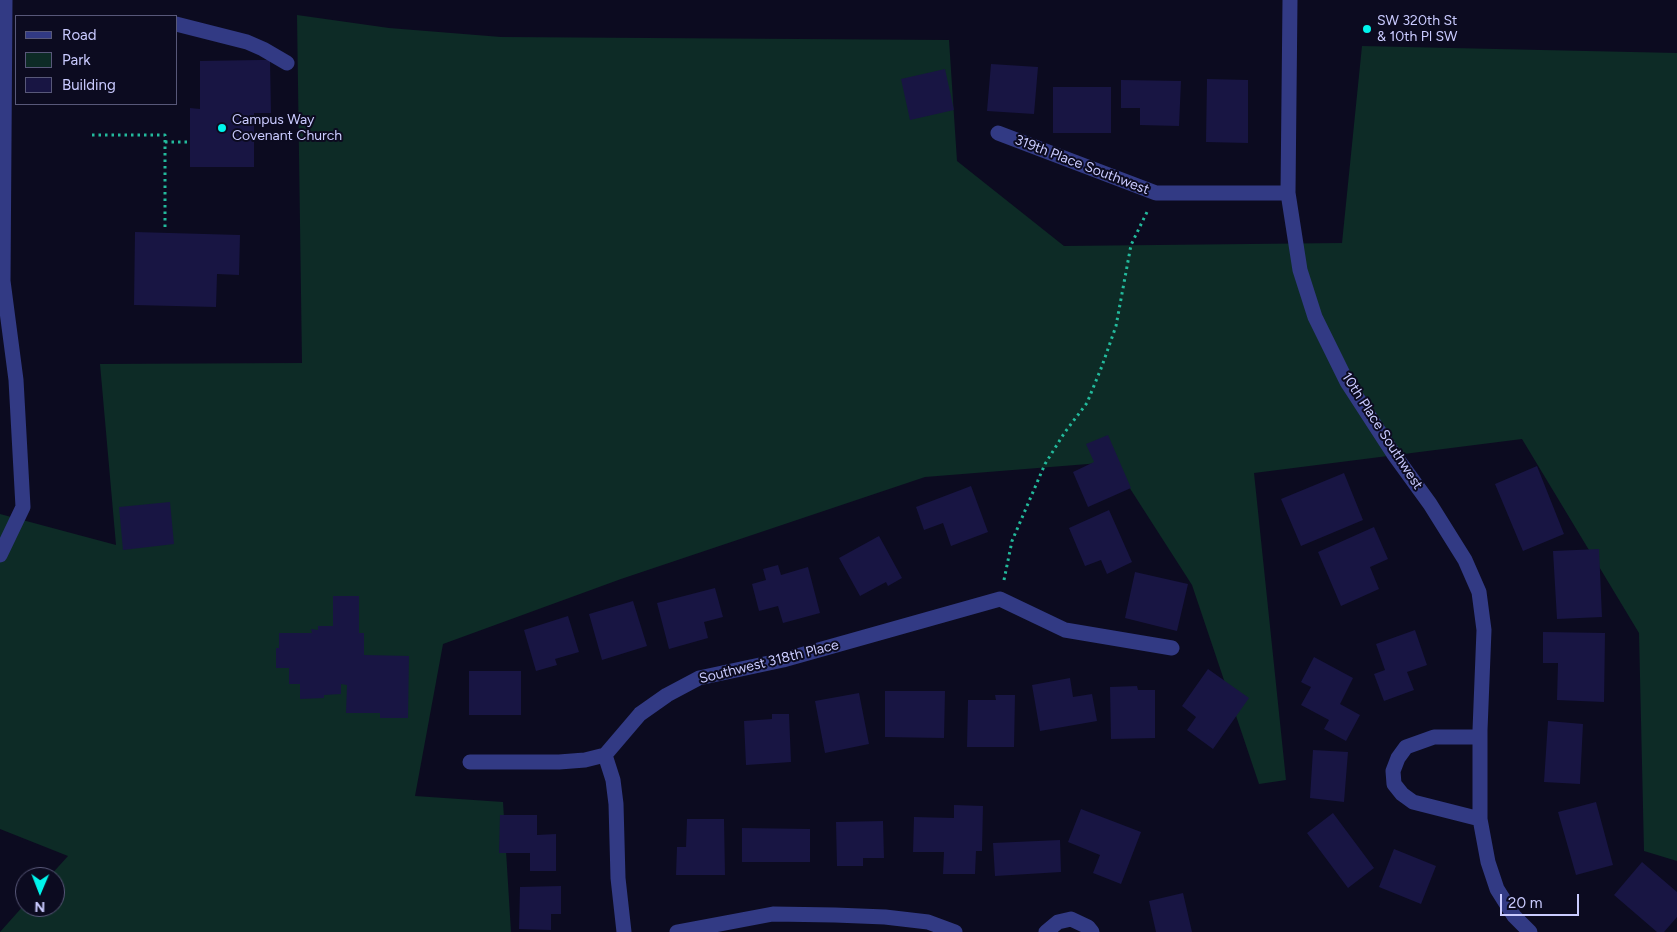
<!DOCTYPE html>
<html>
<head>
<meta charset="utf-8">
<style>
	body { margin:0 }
	#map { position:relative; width:1677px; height:932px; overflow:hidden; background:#0c0b20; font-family:Figtree,sans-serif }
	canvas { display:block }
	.legend { position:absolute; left:15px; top:15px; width:162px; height:90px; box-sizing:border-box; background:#0c0b20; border:1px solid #585879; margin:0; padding:6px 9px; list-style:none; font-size:15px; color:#cacbff }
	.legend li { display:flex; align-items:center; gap:10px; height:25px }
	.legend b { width:25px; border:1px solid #585879 }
	.north { position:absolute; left:15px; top:867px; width:50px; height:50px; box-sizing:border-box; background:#0c0b20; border:1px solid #585879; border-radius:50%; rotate:181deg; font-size:14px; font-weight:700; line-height:20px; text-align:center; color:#cacbff }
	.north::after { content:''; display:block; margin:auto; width:18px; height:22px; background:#00f5ec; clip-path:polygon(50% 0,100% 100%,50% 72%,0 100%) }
	.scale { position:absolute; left:1500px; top:894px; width:79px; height:22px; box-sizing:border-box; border:2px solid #cacbff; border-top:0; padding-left:6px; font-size:15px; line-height:18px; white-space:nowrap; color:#cacbff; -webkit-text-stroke:4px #0c0b20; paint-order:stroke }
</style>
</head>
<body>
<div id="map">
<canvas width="1677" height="932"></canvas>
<ul class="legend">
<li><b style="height:6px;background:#323a84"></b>Road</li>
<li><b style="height:14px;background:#0d2b26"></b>Park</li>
<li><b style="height:14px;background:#181543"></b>Building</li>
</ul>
<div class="north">N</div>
<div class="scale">20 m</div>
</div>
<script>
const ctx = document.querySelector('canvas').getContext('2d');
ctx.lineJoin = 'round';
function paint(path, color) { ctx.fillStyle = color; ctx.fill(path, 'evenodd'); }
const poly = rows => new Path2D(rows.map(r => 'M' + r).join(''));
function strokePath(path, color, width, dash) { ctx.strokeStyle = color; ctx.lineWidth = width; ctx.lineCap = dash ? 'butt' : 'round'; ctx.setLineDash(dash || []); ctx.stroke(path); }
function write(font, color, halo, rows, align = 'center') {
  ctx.font = font + ' Figtree,sans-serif'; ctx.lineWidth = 4; ctx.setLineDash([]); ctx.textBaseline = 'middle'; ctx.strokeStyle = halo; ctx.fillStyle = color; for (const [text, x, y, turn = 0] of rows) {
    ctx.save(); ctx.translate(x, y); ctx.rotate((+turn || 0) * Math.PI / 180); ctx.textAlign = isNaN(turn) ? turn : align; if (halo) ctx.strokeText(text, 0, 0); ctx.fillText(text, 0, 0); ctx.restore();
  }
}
paint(poly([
	[297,15,389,28,501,37,949,40,957,161,1064,246,1342,243,1362,46,1677,53,1677,861,1644,851,1639,633,1522,439,1254,473,1286,780,1259,784,1192,585,1113,462,925,477,621,579,443,644,415,796,503,802,511,932,0,932,25,904,25,907,55,907,55,877,49,877,68,856,0,829,0,514,116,545,100,364,302,363]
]), '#0d2b26');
paint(poly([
	[260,60,270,60,271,113,254,113,254,167,190,167,190,108,200,109,200,61],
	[991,64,1038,67,1034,114,987,111],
	[945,69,954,110,910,120,901,79],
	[1207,79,1248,80,1248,143,1206,142],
	[1121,80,1181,81,1179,126,1140,125,1140,108,1121,108],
	[1053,87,1111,87,1111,133,1053,133],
	[135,232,240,235,239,275,217,274,216,307,134,305],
	[1108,435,1131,488,1088,507,1073,472,1094,462,1086,444],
	[1537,466,1564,534,1523,551,1495,484],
	[1344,473,1363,520,1301,546,1281,499],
	[971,486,988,532,951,546,943,523,924,530,916,507],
	[170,502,174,544,123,550,119,507],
	[1109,510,1132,562,1107,574,1101,560,1085,566,1069,528],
	[1374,527,1388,559,1370,567,1379,589,1341,606,1318,552],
	[879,536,902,578,888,586,886,582,860,596,839,558],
	[1599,549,1602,617,1557,619,1553,551],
	[778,565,781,575,808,567,820,613,783,623,778,606,759,611,752,584,766,580,763,569],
	[1135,572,1188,584,1177,631,1125,618],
	[715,588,723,617,704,622,708,638,669,649,657,603],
	[333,596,359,596,359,633,364,633,364,655,409,656,408,718,380,718,380,713,346,713,347,685,341,684,341,694,324,695,324,698,300,699,300,684,289,684,289,668,276,668,276,648,279,648,279,633,312,633,311,629,318,630,318,626,333,626],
	[633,601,647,646,602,660,589,614],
	[568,616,579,652,555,659,557,665,536,671,524,630],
	[1415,630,1427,665,1407,672,1414,690,1384,701,1374,674,1385,670,1376,644],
	[1543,632,1605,633,1604,702,1557,700,1558,663,1543,663],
	[1314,657,1353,678,1340,704,1360,715,1346,741,1324,729,1329,720,1301,705,1311,687,1301,682],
	[1208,669,1249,698,1213,749,1187,730,1196,717,1182,706],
	[469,671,521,671,521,715,469,715],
	[1070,678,1073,697,1092,694,1097,721,1040,731,1032,685],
	[1137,686,1138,690,1155,690,1155,738,1111,739,1110,687],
	[885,691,945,691,944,738,885,737],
	[859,693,869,744,825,753,815,701],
	[995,695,1015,695,1014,747,967,747,968,700,996,700],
	[772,714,789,714,791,762,746,765,744,721,772,719],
	[1548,721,1583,724,1580,784,1544,782],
	[1313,750,1348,752,1344,802,1310,798],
	[1596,802,1613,865,1576,875,1558,812],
	[954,805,983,806,982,851,976,851,975,874,943,874,944,852,913,852,914,817,954,818],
	[1081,809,1141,832,1121,884,1093,873,1100,855,1068,842],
	[1333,813,1374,868,1348,888,1307,833],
	[500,815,537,815,537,835,556,834,556,871,530,871,530,853,499,853],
	[687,819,724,819,725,875,676,875,677,847,686,847],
	[883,821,884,858,863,858,863,866,837,866,836,822],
	[742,828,810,829,810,862,742,862],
	[1060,840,1061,872,995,876,993,843],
	[1394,849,1436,866,1421,904,1379,887],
	[1642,862,1677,892,1677,917,1664,932,1657,932,1614,895],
	[561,886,561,914,551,914,551,930,519,929,520,887],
	[1183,893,1192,932,1156,932,1149,901]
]), '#181543');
strokePath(poly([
	[92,135,165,135,165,228],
	[165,142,190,142],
	[1004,580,1012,541,1045,464,1065,432,1087,403,1102,366,1116,326,1131,245,1147,212]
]), '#23ba9c', 3, [2.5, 4]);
strokePath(poly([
	[1290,0,1288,193,1300,270,1315,317,1347,382,1393,453,1430,504,1465,560,1479,592,1484,630,1480,730,1480,819,1488,862,1497,889,1514,916,1530,932],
	[176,24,247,42,263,49,287,63],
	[998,133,1156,193,1288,193],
	[0,555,23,507,16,380,3,281,5,0],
	[605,755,613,780,616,804,618,878,624,932],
	[470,762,559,762,585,760,605,755,640,714,667,695,699,678,783,660,1000,599,1065,630,1172,648],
	[1480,819,1413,802,1402,794,1394,784,1393,771,1398,758,1406,747,1434,737,1480,737],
	[677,932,773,914,835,915,885,917,928,922,955,932],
	[1046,932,1058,922,1071,919,1088,927,1092,932]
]), '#323a84', 15);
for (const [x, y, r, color] of [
	[1367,29,5,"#00f5ec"],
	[222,128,5,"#00f5ec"]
]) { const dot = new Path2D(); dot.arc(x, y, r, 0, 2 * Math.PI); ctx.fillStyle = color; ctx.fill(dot); strokePath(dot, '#0c0b20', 2); }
write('14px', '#cacbff', '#0c0b20', [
	["SW 320th St",1377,21],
	["& 10th Pl SW",1377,37],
	["Campus Way",232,120],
	["Covenant Church",232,136]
], 'left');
write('14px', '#cacbff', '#0c0b20', [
	["319th Place Southwest",1082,165,21],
	["10th Place Southwest",1382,431,57],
	["Southwest 318th Place",769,662,-14]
]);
</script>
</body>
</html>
